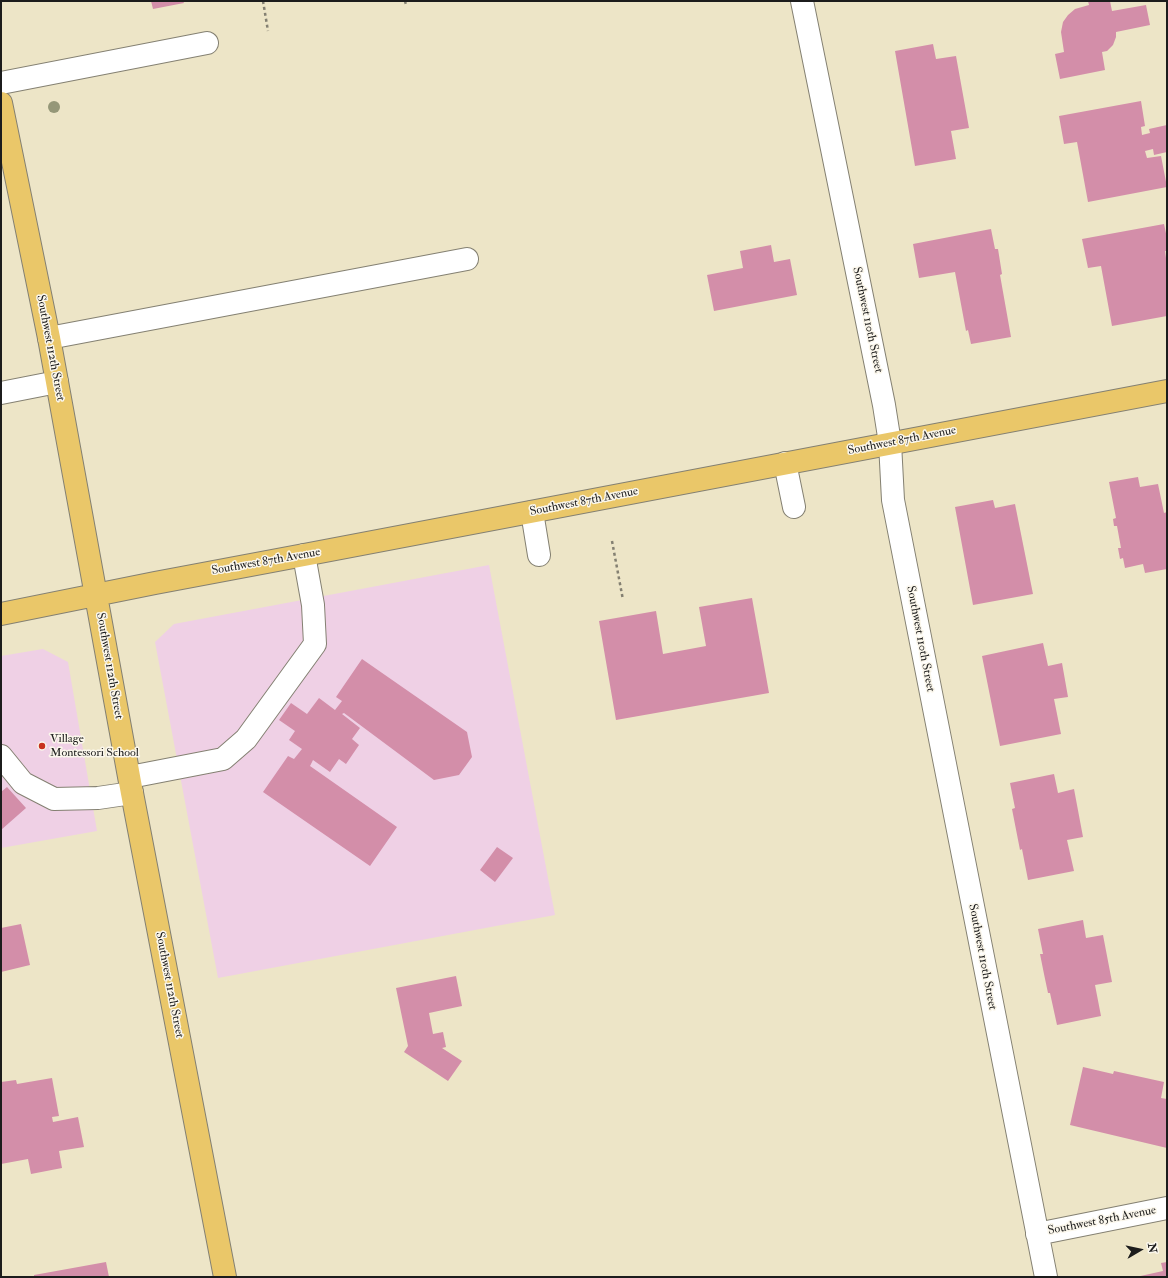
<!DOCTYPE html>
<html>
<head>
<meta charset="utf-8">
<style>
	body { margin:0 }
	#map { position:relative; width:1168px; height:1278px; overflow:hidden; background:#ede5c7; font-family:"IM FELL Double Pica",serif }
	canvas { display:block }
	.frame { position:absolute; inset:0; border:2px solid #1c1c1c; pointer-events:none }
	.north { position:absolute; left:1120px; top:1230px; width:40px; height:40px; -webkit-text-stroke:3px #fbf7ec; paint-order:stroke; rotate:81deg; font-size:11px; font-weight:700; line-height:16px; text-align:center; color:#1c1c1c }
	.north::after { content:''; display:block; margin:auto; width:14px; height:18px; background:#1c1c1c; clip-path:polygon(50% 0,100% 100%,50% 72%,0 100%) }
</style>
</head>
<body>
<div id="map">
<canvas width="1168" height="1278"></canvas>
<div class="frame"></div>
<div class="north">N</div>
</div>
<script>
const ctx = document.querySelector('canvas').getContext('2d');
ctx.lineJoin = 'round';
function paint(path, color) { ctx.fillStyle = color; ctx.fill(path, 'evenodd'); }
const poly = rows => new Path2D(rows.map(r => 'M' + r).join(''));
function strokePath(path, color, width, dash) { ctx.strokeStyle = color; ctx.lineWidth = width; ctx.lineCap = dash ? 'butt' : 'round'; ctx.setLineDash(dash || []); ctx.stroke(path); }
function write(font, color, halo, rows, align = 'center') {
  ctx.font = font + ' "IM FELL Double Pica",serif'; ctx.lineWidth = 3; ctx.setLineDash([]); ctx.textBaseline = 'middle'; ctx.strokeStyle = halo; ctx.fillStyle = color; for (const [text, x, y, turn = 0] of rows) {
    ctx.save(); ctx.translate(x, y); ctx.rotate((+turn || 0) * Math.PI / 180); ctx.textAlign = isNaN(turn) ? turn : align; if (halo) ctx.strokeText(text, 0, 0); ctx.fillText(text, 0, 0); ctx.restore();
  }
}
paint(poly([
	[489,565,555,915,218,978,155,642,174,624],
	[43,649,68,662,97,831,1,848,1,656]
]), '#efd0e5');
paint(poly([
	[151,1,183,1,184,3,153,9],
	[1088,1,1110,1,1112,11,1146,5,1150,25,1116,32,1116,37,1113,45,1107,51,1102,52,1105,70,1060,79,1055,54,1064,52,1061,32,1063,22,1068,15,1075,9,1089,5],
	[933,44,936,59,956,56,969,128,951,131,956,159,915,166,895,51],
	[1141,101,1145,126,1141,127,1142,135,1150,133,1149,129,1167,125,1167,152,1154,155,1153,149,1145,151,1147,158,1161,156,1167,187,1088,202,1077,142,1064,144,1059,116],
	[1164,224,1167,238,1167,251,1165,251,1166,258,1167,258,1167,316,1112,326,1101,266,1088,268,1082,239],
	[991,229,995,249,998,249,1002,274,1000,275,1011,337,971,344,968,330,966,331,955,272,919,278,913,244],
	[771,245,774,262,790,259,797,295,714,311,707,275,743,268,740,251],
	[1138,477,1140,487,1158,484,1164,513,1167,512,1167,569,1145,573,1143,564,1125,568,1123,558,1120,559,1118,548,1121,548,1117,526,1114,526,1113,519,1116,518,1109,482],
	[993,500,995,508,1015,504,1033,594,973,605,955,507],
	[752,598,769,693,616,720,599,621,656,611,663,654,706,646,699,607],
	[1043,643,1048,666,1062,663,1068,697,1054,699,1061,734,1000,746,982,656],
	[362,659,467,732,472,757,459,775,434,780,344,713,342,714,360,728,352,739,359,745,346,764,339,759,330,772,313,760,310,766,397,827,370,866,263,792,288,756,294,759,302,749,289,740,295,731,279,720,291,703,307,714,319,698,335,710,342,701,336,697],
	[1054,774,1058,793,1074,789,1083,837,1067,840,1074,871,1028,880,1022,849,1020,850,1012,809,1015,808,1010,783],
	[7,787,26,808,1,830,1,792],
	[497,847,513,858,495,882,480,870],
	[1083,920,1086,938,1103,935,1112,982,1095,985,1101,1016,1057,1025,1050,993,1048,993,1044,974,1040,954,1043,954,1038,929],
	[21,924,30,965,1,972,1,928],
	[456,976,462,1006,429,1013,433,1034,443,1032,446,1047,442,1048,462,1061,448,1081,404,1052,408,1046,396,988],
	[1083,1067,1113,1074,1114,1071,1164,1082,1161,1098,1167,1099,1167,1148,1070,1125],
	[52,1078,59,1116,52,1117,53,1122,78,1117,84,1147,59,1151,62,1168,31,1174,28,1159,1,1164,1,1082,16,1080,17,1084],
	[106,1262,109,1277,34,1277,34,1275],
	[1167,1262,1167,1277,1136,1277,1163,1271,1161,1263]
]), '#d38ea9');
const minor = poly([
	[802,1,884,405,890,443,893,500,1046,1277],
	[1,83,207,43],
	[49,338,467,259],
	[1,393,57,382],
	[785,463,794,507],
	[532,512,539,555],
	[1,756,23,783,54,799,98,798,132,793],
	[130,777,223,759,246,739,315,644,313,605,304,555],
	[1037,1234,1167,1208]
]);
const major = poly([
	[1,103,49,338,132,793,225,1277],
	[1,614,155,583,304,555,1167,391]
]);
strokePath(minor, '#848072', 24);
strokePath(major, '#848072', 24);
strokePath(poly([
	[263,1,268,31],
	[405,1,406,5],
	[612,541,623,600]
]), '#848072', 2.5, [3, 3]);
strokePath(minor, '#fff', 22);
strokePath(major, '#eac769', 22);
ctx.fillStyle = '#959778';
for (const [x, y] of [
	[54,107]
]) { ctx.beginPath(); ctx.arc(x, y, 6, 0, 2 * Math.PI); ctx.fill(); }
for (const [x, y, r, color] of [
	[42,746,4,"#c8321e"]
]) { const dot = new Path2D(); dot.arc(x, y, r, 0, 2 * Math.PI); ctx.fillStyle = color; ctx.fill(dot); strokePath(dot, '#fbf7ec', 1.5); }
write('12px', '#1c1c1c', '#fbf7ec', [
	["Southwest 110th Street",867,320,78],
	["Southwest 112th Street",50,348,79],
	["Southwest 87th Avenue",902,441,-11],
	["Southwest 87th Avenue",584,502,-11],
	["Southwest 87th Avenue",266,562,-10],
	["Southwest 110th Street",920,639,79],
	["Southwest 112th Street",109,666,80],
	["Southwest 110th Street",982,957,79],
	["Southwest 112th Street",169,985,79],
	["Southwest 85th Avenue",1102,1221,-11]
]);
write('12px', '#1c1c1c', '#fbf7ec', [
	["Village",50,739],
	["Montessori School",50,753]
], 'left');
</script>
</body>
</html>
